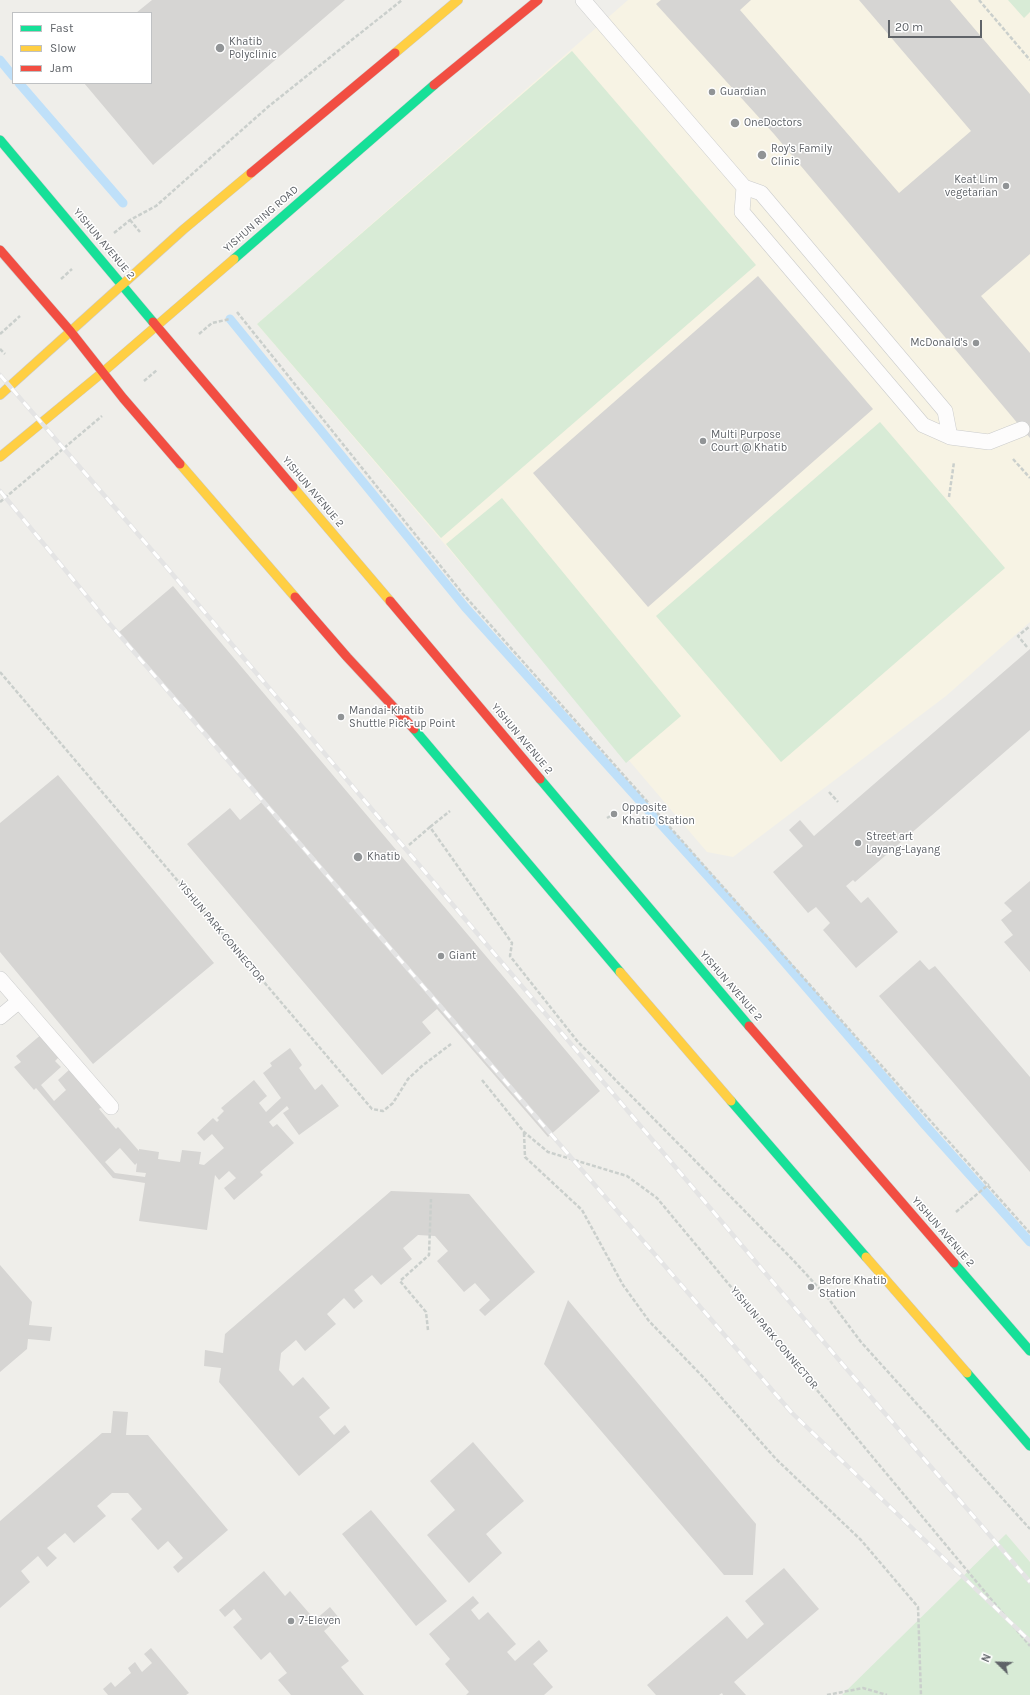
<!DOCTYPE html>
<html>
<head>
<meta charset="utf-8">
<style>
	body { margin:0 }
	#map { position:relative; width:1030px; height:1695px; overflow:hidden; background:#efeeea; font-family:Karla,sans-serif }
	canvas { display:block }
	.legend { position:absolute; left:12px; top:12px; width:140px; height:72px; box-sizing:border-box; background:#fff; border:1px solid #bfc1c3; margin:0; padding:5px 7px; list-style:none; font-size:12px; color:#5f6368 }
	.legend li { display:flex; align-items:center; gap:8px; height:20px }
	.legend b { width:20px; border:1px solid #bfc1c3 }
	.north { position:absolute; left:978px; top:1643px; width:40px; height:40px; -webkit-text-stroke:3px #fff; paint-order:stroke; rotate:293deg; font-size:11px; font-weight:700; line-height:16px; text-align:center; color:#5f6368 }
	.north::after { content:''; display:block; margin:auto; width:14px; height:18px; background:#5f6368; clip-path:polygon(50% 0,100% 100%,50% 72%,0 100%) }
	.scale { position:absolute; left:888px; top:20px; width:94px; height:18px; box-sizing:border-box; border:2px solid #5f6368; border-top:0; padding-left:5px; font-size:12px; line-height:14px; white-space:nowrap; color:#5f6368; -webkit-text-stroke:3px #fff; paint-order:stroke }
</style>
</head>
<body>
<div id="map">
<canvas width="1030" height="1695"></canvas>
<ul class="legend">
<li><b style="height:5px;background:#16e098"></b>Fast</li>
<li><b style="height:5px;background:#ffcf43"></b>Slow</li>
<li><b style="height:5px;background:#f24e42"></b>Jam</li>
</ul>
<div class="north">N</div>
<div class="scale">20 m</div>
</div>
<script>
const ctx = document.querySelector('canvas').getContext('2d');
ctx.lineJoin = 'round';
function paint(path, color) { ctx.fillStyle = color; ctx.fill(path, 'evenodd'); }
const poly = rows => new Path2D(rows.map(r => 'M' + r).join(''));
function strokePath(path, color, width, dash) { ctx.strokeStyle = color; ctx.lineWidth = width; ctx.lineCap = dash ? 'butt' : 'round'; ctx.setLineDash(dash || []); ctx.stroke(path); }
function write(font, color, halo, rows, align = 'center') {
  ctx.font = font + ' Karla,sans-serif'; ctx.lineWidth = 3; ctx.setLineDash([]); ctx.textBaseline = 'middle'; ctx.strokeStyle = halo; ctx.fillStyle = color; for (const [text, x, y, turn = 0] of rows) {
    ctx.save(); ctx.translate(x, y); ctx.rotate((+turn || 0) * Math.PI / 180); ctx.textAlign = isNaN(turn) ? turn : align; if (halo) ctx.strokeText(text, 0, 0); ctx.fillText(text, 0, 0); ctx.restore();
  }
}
paint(poly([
	[628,0,1030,0,1030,622,946,696,733,857,707,852,257,324]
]), '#f7f3e4');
paint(poly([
	[1008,0,1030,0,1030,12,1024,18],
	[572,51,756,265,441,538,257,324],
	[880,422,1005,568,781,762,656,616],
	[502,498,681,716,626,763,446,544],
	[1006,1534,1030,1562,1030,1695,842,1695]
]), '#d8ebd6');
strokePath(poly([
	[0,60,13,76],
	[19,83,123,203],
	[230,319,465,607,768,943,925,1125,1030,1242]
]), '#bfe0f9', 9);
paint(poly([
	[152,0,345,0,153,165,84,83,151,83,151,13,136,13],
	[661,0,751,0,740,10,899,193,971,131,859,0,950,0,1030,94,1030,254,981,296,1030,353,1030,438,774,134,656,4],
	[758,276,873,409,648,607,533,473],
	[173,586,600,1091,548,1137,437,1009,422,1022,431,1033,382,1075,187,844,230,808,240,820,264,800,119,632],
	[1030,649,1030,730,855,882,853,880,846,886,861,903,868,897,898,932,856,968,823,930,830,923,816,907,808,913,773,872,803,846,789,830,800,820,814,836],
	[58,775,214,963,93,1064,0,952,0,823],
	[1030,881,1030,972,1004,942,1013,935,1001,920,1012,911,1004,903],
	[920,960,929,970,935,966,1030,1077,1030,1172,879,996],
	[43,1033,61,1055,55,1061,61,1067,41,1085,54,1101,66,1090,58,1080,70,1069,102,1107,99,1109,116,1129,118,1127,139,1151,139,1149,159,1152,158,1159,180,1162,182,1150,201,1152,199,1164,204,1165,224,1148,212,1134,204,1141,197,1133,213,1118,217,1122,219,1120,217,1118,224,1111,221,1108,254,1080,267,1096,259,1103,266,1112,281,1098,263,1073,272,1066,270,1063,290,1048,302,1065,299,1068,315,1090,322,1084,339,1106,299,1135,283,1113,289,1109,287,1106,269,1122,273,1127,277,1124,294,1143,260,1172,263,1175,234,1200,224,1188,236,1178,229,1171,219,1180,215,1175,207,1230,139,1221,145,1183,113,1178,36,1088,34,1090,14,1067,21,1062,16,1056],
	[120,1148,135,1165,137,1163,136,1172,146,1173,145,1177,115,1173,105,1162],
	[391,1191,469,1194,535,1272,485,1316,479,1310,490,1300,475,1283,464,1292,437,1261,448,1251,435,1236,418,1235,403,1248,412,1259,381,1285,372,1275,354,1290,363,1301,354,1309,344,1298,327,1314,336,1324,305,1351,296,1340,281,1353,279,1370,293,1386,303,1377,330,1408,319,1417,334,1435,345,1425,350,1432,299,1476,219,1382,221,1368,204,1366,205,1350,223,1353,225,1334],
	[0,1265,32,1302,29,1325,52,1327,50,1341,28,1339,27,1349,0,1372],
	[568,1300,756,1524,753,1575,724,1575,544,1364],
	[113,1411,128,1412,126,1435,148,1435,228,1530,178,1573,173,1567,183,1558,168,1541,158,1550,131,1519,142,1509,128,1493,112,1493,97,1506,106,1516,74,1543,65,1533,47,1548,57,1558,47,1567,38,1556,21,1571,30,1582,0,1608,0,1521,102,1433,111,1433],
	[473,1442,524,1501,486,1534,502,1553,469,1583,427,1535,455,1510,430,1481],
	[371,1510,447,1601,416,1626,342,1534],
	[784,1568,819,1609,734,1682,746,1695,723,1695,722,1693,719,1695,656,1695,647,1685,727,1616,747,1639,764,1624,745,1601],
	[264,1571,285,1596,290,1591,315,1620,330,1607,339,1618,324,1631,349,1661,341,1667,364,1695,291,1695,278,1680,287,1673,270,1652,261,1660,233,1627,242,1619,234,1609,225,1617,219,1610],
	[473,1596,479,1603,471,1610,479,1620,488,1612,516,1644,507,1652,515,1661,539,1640,548,1651,533,1664,553,1687,544,1695,466,1695,469,1692,445,1664,450,1659,429,1634],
	[151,1648,189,1693,186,1695,108,1695,103,1689,111,1682,115,1687,131,1673,128,1668,135,1662,142,1672,152,1663,144,1654]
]), '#d6d5d3');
const lane = poly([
	[583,0,744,187,761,193,945,411,950,437],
	[744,187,742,212,923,425,950,437,989,442,1022,429],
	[0,979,111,1107],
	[0,1017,18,1002]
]);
const fast = poly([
	[0,140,153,322],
	[234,259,434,85],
	[414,729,620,972],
	[540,779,749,1026],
	[731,1101,866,1257],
	[954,1263,1030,1351],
	[967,1373,1030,1446]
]);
const slow = poly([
	[395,53,458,0],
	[0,395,184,229,251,173],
	[0,457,103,372,234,259],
	[180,464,295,597],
	[293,487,390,601],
	[620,972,731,1101],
	[866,1257,967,1373]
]);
const jam = poly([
	[434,85,538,0],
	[251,173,395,53],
	[0,250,71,332,123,398,180,464],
	[153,322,293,487],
	[295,597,347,657,414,729],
	[390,601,540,779],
	[749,1026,954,1263]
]);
strokePath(lane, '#cbcccc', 16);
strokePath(fast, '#cacacb', 10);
strokePath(slow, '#cacacb', 10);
strokePath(jam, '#cacacb', 10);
strokePath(poly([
	[979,0,1030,60],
	[130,220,140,232],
	[114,233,130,220,156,206,269,106,402,0],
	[61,279,72,269],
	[237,312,463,594,1030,1233],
	[0,334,20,316],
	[199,334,212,323,230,319],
	[0,349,5,354],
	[144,381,157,370],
	[1013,459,1030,478],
	[949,497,954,462],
	[0,502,102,416],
	[1027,647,1018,636,1030,626],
	[0,672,372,1109,383,1111,393,1103,408,1079,422,1066,451,1044],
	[829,792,838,802],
	[607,818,614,814],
	[430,827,450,811],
	[409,845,430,827,512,943,510,956,578,1042,794,1261,828,1298,861,1342,1030,1529],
	[482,1080,524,1132,548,1152,627,1176,657,1198,1030,1646],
	[524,1133,525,1157,582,1210,623,1285,649,1321,704,1378,776,1459,861,1540,918,1607,921,1695],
	[956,1212,989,1184],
	[428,1330,426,1312,400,1281,429,1255,431,1199],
	[827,1695,863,1688,887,1695]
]), '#cacfcc', 2.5, [4, 2]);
strokePath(lane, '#fdfcfc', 15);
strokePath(fast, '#16e098', 9);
strokePath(slow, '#ffcf43', 9);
strokePath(jam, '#f24e42', 9);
const rail = poly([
	[0,375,163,563,845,1367,1030,1582],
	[0,491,109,623,792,1413,1030,1641]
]);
strokePath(rail, '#e4e4e4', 4.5);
strokePath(rail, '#fff', 3, [9]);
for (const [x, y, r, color] of [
	[220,48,5,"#919496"],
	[712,92,4,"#919496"],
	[735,123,5,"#919496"],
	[762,155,5,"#919496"],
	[1006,186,4,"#919496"],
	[976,343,4,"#919496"],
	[703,441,4,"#919496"],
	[341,717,4,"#919496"],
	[614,814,4,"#919496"],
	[858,843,4,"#919496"],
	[358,857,5,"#919496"],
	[441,956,4,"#919496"],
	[811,1287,4,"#919496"],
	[291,1621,4,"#919496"]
]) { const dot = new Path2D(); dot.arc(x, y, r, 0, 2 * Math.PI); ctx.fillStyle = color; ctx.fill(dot); strokePath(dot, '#fff', 1.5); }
write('11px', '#5f6368', '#fff', [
	["Khatib",229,42],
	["Polyclinic",229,55],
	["Guardian",720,92],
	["OneDoctors",744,123],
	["Roy's Family",771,149],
	["Clinic",771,162],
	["Keat Lim",998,180,"right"],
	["vegetarian",998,193,"right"],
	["McDonald's",968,343,"right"],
	["Multi Purpose",711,435],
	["Court @ Khatib",711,448],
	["Mandai-Khatib",349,711],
	["Shuttle Pick-up Point",349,724],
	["Opposite",622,808],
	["Khatib Station",622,821],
	["Street art",866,837],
	["Layang-Layang",866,850],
	["Khatib",367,857],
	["Giant",449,956],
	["Before Khatib",819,1281],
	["Station",819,1294],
	["7-Eleven",299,1621]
], 'left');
write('11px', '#5f6368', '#fff', [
	["YISHUN RING ROAD",261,219,-41],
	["YISHUN AVENUE 2",104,244,50],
	["YISHUN AVENUE 2",313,492,50],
	["YISHUN AVENUE 2",522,739,50],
	["YISHUN PARK CONNECTOR",221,932,50],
	["YISHUN AVENUE 2",731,986,49],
	["YISHUN AVENUE 2",943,1232,49],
	["YISHUN PARK CONNECTOR",774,1338,50]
]);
</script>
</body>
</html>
